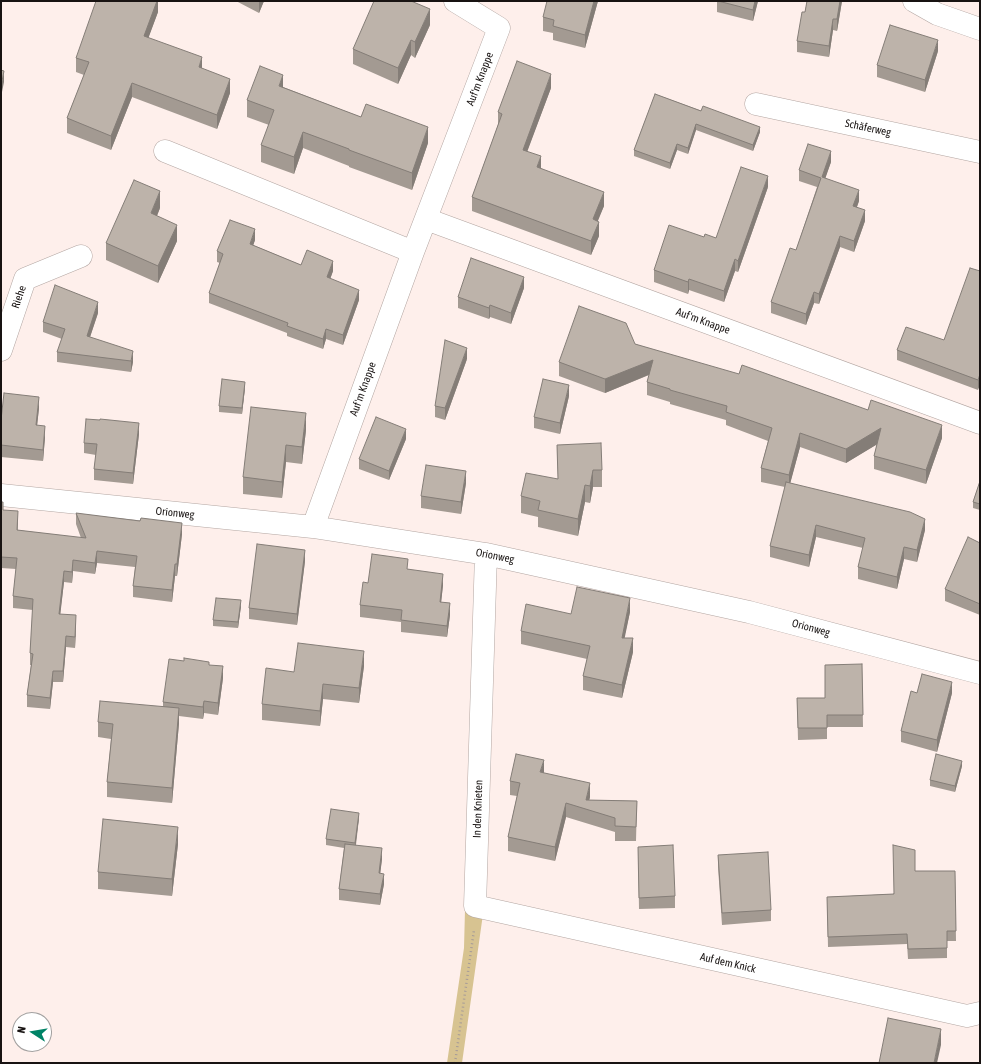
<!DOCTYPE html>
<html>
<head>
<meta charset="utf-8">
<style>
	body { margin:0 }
	#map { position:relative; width:981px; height:1064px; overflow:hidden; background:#feefeb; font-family:"Asap Condensed",sans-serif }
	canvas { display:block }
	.frame { position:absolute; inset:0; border:2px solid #181312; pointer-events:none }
	.north { position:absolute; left:12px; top:1012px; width:40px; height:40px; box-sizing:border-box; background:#fff; border:1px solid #a3a1a0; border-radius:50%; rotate:282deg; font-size:11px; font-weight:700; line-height:16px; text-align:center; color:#181312 }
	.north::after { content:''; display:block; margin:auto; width:14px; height:18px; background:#008366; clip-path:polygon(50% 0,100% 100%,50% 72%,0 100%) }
</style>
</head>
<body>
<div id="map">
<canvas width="981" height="1064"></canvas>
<div class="frame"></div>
<div class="north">N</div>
</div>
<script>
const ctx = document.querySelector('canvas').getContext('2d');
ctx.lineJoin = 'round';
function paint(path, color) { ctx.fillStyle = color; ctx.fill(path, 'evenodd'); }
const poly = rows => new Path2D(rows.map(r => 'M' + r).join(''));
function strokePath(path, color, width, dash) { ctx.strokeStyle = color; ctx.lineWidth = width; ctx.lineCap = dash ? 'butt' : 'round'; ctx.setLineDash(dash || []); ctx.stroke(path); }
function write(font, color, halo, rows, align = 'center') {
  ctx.font = font + ' "Asap Condensed",sans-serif'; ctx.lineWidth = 3.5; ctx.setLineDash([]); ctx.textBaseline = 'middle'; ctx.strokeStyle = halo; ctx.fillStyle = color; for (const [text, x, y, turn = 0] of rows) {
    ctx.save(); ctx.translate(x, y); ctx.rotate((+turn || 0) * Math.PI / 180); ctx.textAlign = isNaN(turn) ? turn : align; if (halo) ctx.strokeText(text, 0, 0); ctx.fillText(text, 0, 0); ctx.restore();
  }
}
paint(poly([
	[465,910,483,914,462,1063,447,1063,464,948]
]), '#d7c391');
const street = poly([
	[914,1,937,14,980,29],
	[756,104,980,152],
	[165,151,413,252],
	[426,219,980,423],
	[1,350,25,279,81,256],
	[1,495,313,527,486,554,749,612,980,673],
	[313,527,413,252,499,28,455,1],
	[486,554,475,906,967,1016,980,1013]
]);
strokePath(street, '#b3a6a2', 23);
strokePath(poly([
	[455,1063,474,930]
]), '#a69b98', 2.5, [1, 3]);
strokePath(street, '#fff', 22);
paint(poly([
	[158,1,158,12,148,38,202,68,230,93,217,129,132,97,111,150,67,133,67,118,84,75,76,72,76,58],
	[236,1,264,1,259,13],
	[598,1,585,48,553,40,553,33,543,31,543,17],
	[717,1,758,1,753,21,717,12],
	[807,1,842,1,837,31,833,30,829,57,797,52,797,41,805,12],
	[430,25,415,58,411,55,398,84,353,64,353,49],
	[938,51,925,92,877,77,877,65],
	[283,87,428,143,412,190,349,167,349,166,303,148,294,174,261,162,261,145,269,125,247,117,247,100],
	[551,88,527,151,541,168,604,206,597,221,599,236,591,255,472,211,472,197,498,125,498,112],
	[655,94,760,132,753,151,696,130,688,154,677,150,670,169,634,156,634,150],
	[831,162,825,178,859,201,857,207,865,221,854,252,840,247,819,304,814,303,806,325,771,313,771,302,796,250,817,187,799,181,799,170],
	[768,187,738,272,735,271,724,302,689,290,688,294,654,282,654,270,704,237,716,238],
	[160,208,157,216,177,241,158,283,106,260,106,243],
	[255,240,253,245,301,265,333,271,330,279,359,300,343,345,326,339,323,349,287,336,287,333,209,303,209,293,220,263,217,262,217,251],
	[980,271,978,390,897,360,897,350,944,340],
	[524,288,511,324,490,317,489,319,458,308,458,297],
	[98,313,90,337,133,362,131,372,57,362,57,352,62,339,43,332,43,322],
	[635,344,942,438,926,484,874,469,874,456,877,444,846,463,800,447,790,483,925,530,917,562,904,559,897,589,858,579,858,567,863,548,816,537,809,567,770,557,770,546,785,487,761,482,761,468,768,441,726,425,726,420,670,404,670,402,647,395,647,382,649,375,605,393,559,376,559,362],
	[467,359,445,420,435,417,435,406],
	[245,388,242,414,219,412,219,406],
	[569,396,560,434,534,428,534,417],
	[39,408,37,425,45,437,43,461,1,457,1,420],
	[306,430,302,464,286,462,282,498,243,494,243,477],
	[139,434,133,484,94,480,94,469,96,455,84,453,84,443],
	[406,439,389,480,359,469,359,459],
	[557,445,602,470,602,487,593,487,590,503,585,502,578,536,538,527,538,517,521,513,521,496,558,479],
	[980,481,980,510,973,508,973,502],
	[466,483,461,514,421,508,421,496],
	[1,502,3,510,18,523,17,530,81,538,76,524,76,513,182,534,177,576,175,576,172,602,133,597,133,586,135,567,97,563,95,574,73,571,72,583,64,582,60,614,76,627,75,648,66,647,63,682,53,682,50,709,27,707,27,695,31,665,30,665,30,653,33,610,13,608,13,596,16,569,1,568],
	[980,543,980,615,945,601,945,589],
	[305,561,297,625,249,619,249,608],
	[408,569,443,585,441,602,450,615,447,637,401,632,401,622,360,617,360,605,368,583],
	[241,606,238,628,213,626,213,620],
	[630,612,624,638,633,652,622,698,583,690,583,676,587,659,521,644,521,631,571,614],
	[184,661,209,665,223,678,218,715,204,713,203,719,179,716,179,723,172,803,107,797,107,782,111,739,98,737,98,722,163,707,163,702],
	[862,664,863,727,827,727,827,739,798,740,797,698,825,698],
	[364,666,359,703,323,699,320,726,262,720,262,704,294,672],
	[917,693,952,693,937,752,901,742,901,731],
	[962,766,955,792,930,786,930,780],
	[544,773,590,797,589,800,637,801,636,841,615,841,615,832,566,817,555,861,508,851,508,837,517,796,510,795,510,781],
	[359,818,356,845,382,859,380,873,384,884,380,905,339,900,339,889,344,848,326,845,326,839],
	[178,844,172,896,98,889,98,872],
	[638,847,675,896,675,908,639,909],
	[718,855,771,910,771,921,722,925,718,867],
	[915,871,955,871,956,941,947,941,947,958,908,959,907,944,828,947,827,897,893,894]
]), '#a39a92');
paint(poly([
	[157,1,158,1,158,12,144,50,144,36],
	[259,1,264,1,259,13],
	[594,1,598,1,585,48,585,35],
	[755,1,758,1,753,21,753,10],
	[840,1,842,1,837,31,837,19],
	[430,9,430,25,415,58,415,42],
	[833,19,833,30,829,57,829,46],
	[411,40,411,55,398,84,398,68],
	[938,40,938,51,925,92,925,80],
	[202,57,202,71,199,67],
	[4,71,4,82,1,97,1,86],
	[551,74,551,88,523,163,523,150],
	[283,75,283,91,279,86],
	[230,79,230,93,217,129,217,115],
	[132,83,132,97,111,150,111,136],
	[696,124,696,130,688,154,688,148],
	[428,127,428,143,412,190,412,173],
	[760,127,760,132,753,151,753,145],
	[303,132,303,148,294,174,294,157],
	[677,144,677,150,670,169,670,163],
	[831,151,831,162,822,188,822,177],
	[541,156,541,170,537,167],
	[768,176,768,187,738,272,738,261],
	[859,190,859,201,853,217,853,206],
	[160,191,160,208,151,230,151,213],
	[604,192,604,206,593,233,593,219],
	[865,210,865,221,854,252,854,241],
	[599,222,599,236,591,255,591,241],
	[177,225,177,241,158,283,158,266],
	[255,229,255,240,250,255,250,244],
	[840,236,840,247,819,304,819,294],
	[735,259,735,271,724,302,724,291],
	[333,261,333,271,327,288,327,277],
	[524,277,524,288,511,324,511,313],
	[689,279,689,290,688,294,688,282],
	[359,290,359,300,343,345,343,335],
	[814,292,814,303,806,325,806,314],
	[98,302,98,313,87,346,87,336],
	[490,305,490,317,489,319,489,308],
	[326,329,326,339,323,349,323,339],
	[467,348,467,359,445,420,445,408],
	[133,351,133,362,131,372,131,361],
	[653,360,653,373,605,393,605,379],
	[980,374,980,385,978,390,978,380],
	[245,382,245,388,242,414,242,408],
	[569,385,569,396,560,434,560,423],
	[39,397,39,408,36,436,36,425],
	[306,413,306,430,302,464,302,447],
	[139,423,139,434,133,484,133,473],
	[942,425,942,438,926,484,926,470],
	[45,426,45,437,43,461,43,450],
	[881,428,881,442,846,463,846,449],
	[406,429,406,439,389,480,389,471],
	[800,433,800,447,789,488,789,475],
	[286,445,286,462,282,498,282,482],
	[593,470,593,487,590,503,590,486],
	[466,471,466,483,461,514,461,502],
	[585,485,585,502,578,536,578,519],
	[18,511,18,523,17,542,17,530],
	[925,519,925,530,917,562,917,550],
	[182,523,182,534,177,576,177,564],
	[816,525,816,537,809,567,809,555],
	[904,547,904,559,897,589,897,577],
	[305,550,305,561,297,625,297,614],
	[97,551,97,563,95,574,95,563],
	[73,560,73,571,72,583,72,572],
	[175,564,175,576,172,602,172,590],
	[64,571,64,582,59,626,59,614],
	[443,574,443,585,440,613,440,602],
	[630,598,630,612,622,651,622,638],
	[241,600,241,606,238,628,238,622],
	[450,603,450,615,447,637,447,626],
	[76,615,76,627,75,648,75,637],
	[66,636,66,647,63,682,63,671],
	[633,638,633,652,622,698,622,685],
	[364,651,364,666,359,703,359,688],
	[223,666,223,678,218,715,218,703],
	[53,671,53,682,50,709,50,698],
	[952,682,952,693,937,752,937,740],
	[323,684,323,699,320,726,320,711],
	[204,701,204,713,203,719,203,707],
	[179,708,179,723,172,803,172,788],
	[544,760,544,774,540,772],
	[962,761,962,766,955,792,955,786],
	[590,783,590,797,587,810,586,800],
	[566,803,566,817,555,861,555,847],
	[359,813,359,818,355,849,355,843],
	[178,827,178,844,172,896,172,879],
	[382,848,382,859,379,884,379,873],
	[384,874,384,884,380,905,380,894],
	[941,1029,941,1045,937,1063,934,1063]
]), '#847d77');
const building = poly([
	[96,1,157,1,144,36,202,57,199,67,230,79,217,115,132,83,111,136,67,118,89,62,76,58,96,1],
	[374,1,411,1,430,9,415,42,411,40,398,68,353,49,374,1],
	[547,1,594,1,585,35,553,26,554,20,543,17,547,1],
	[718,1,755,1,753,10,718,1],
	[807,1,840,1,837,19,833,19,829,46,797,41,802,12,805,12,807,1],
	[890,25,938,40,925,80,877,65,890,25],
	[517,61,551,74,523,150,541,156,537,167,604,192,593,219,599,222,591,241,472,197,502,114,498,112,517,61],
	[260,66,283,75,279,86,361,117,366,104,428,127,412,173,349,150,349,149,303,132,294,157,261,145,274,110,247,100,260,66],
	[1,70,4,71,1,86,1,70],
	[655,94,701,111,703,106,760,127,753,145,696,124,688,148,677,144,670,163,634,150,655,94],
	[808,144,831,151,822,177,859,190,853,206,865,210,854,241,840,236,819,294,814,292,806,314,771,302,790,248,796,250,821,178,799,170,808,144],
	[741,167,768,176,738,261,735,259,724,291,689,279,688,282,654,270,669,225,704,237,705,234,716,238,741,167],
	[134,180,160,191,151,213,177,225,158,266,106,243,134,180],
	[230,220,255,229,250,244,301,265,307,250,333,261,327,277,359,290,343,335,326,329,323,339,287,326,288,323,209,293,223,254,217,251,230,220],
	[471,258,524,277,511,313,490,305,489,308,458,297,471,258],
	[970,268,980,271,980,374,978,380,897,350,906,327,944,340,970,268],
	[55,285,98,302,87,336,133,351,131,361,57,352,65,329,43,322,55,285],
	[579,306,626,323,635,344,739,374,742,365,868,410,871,400,942,425,926,470,874,456,881,428,846,449,800,433,789,475,761,468,772,428,726,412,727,406,670,390,670,389,647,382,653,360,605,379,559,362,579,306],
	[445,340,467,348,445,408,435,406,445,340],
	[222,379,245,382,242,408,219,406,222,379],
	[543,379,569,385,560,423,534,417,543,379],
	[4,393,39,397,36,425,45,426,43,450,1,445,1,420,4,393],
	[251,407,306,413,302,447,286,445,282,482,243,477,251,407],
	[376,417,406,429,389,471,359,459,376,417],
	[86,419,100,420,100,419,139,423,133,473,94,469,97,444,84,443,86,419],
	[601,443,602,470,593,470,590,486,585,485,578,519,538,510,540,501,521,496,526,473,558,479,557,445,601,443],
	[426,465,466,471,461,502,421,496,426,465],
	[980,481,980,504,973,502,980,481],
	[786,482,910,512,925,519,917,550,904,547,897,577,858,567,865,538,816,525,809,555,770,546,786,482],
	[1,502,3,502,3,510,18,511,17,530,86,538,76,513,140,521,141,518,182,523,177,564,175,564,172,590,133,586,137,556,97,551,95,563,73,560,72,572,64,571,59,614,76,615,75,637,66,636,63,671,53,671,50,698,27,695,33,654,30,653,33,599,13,596,17,558,1,557,1,502],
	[968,537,980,543,980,604,945,589,968,537],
	[257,544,305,550,297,614,249,608,257,544],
	[372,554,408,559,407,569,443,574,440,602,450,603,447,626,401,620,402,610,360,605,363,582,368,583,372,554],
	[577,587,630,598,622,638,633,638,622,685,583,676,590,646,521,631,526,604,571,614,577,587],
	[216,598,241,600,238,622,213,620,216,598],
	[298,643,364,651,359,688,323,684,320,711,262,704,266,668,294,672,298,643],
	[184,658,209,662,209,665,223,666,218,703,204,701,203,707,163,702,169,659,184,661,184,658],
	[862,664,863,715,827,715,827,728,798,728,797,698,825,698,825,665,862,664],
	[922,674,952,682,937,740,901,731,911,691,917,693,922,674],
	[100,701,179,708,172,788,107,782,113,724,98,722,100,701],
	[516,754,544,760,540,772,590,783,586,800,637,801,636,827,615,826,615,818,566,803,555,847,508,837,520,783,510,781,516,754],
	[936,754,962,761,955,786,930,780,936,754],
	[331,809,359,813,355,843,326,839,331,809],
	[103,819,178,827,172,879,98,872,103,819],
	[345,844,382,848,379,873,384,874,380,894,339,889,345,844],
	[673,845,675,896,639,898,638,847,673,845],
	[893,845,915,850,915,871,955,871,956,931,947,931,947,948,908,949,907,934,828,937,827,897,894,894,893,845],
	[768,852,771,910,722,913,718,855,768,852],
	[888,1018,941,1029,934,1063,879,1063,888,1018]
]);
paint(building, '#bdb3aa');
strokePath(building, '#847d77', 1);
write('11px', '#181312', '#fff', [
	["Auf'm Knappe",480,79,-69],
	["Schäferweg",868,128,12],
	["Riehe",19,297,-71],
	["Auf'm Knappe",703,321,20],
	["Auf'm Knappe",363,389,-70],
	["Orionweg",175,513,6],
	["Orionweg",495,556,11],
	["Orionweg",811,628,15],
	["In den Knieten",478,809,-88],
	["Auf dem Knick",728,963,13]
]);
</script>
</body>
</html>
